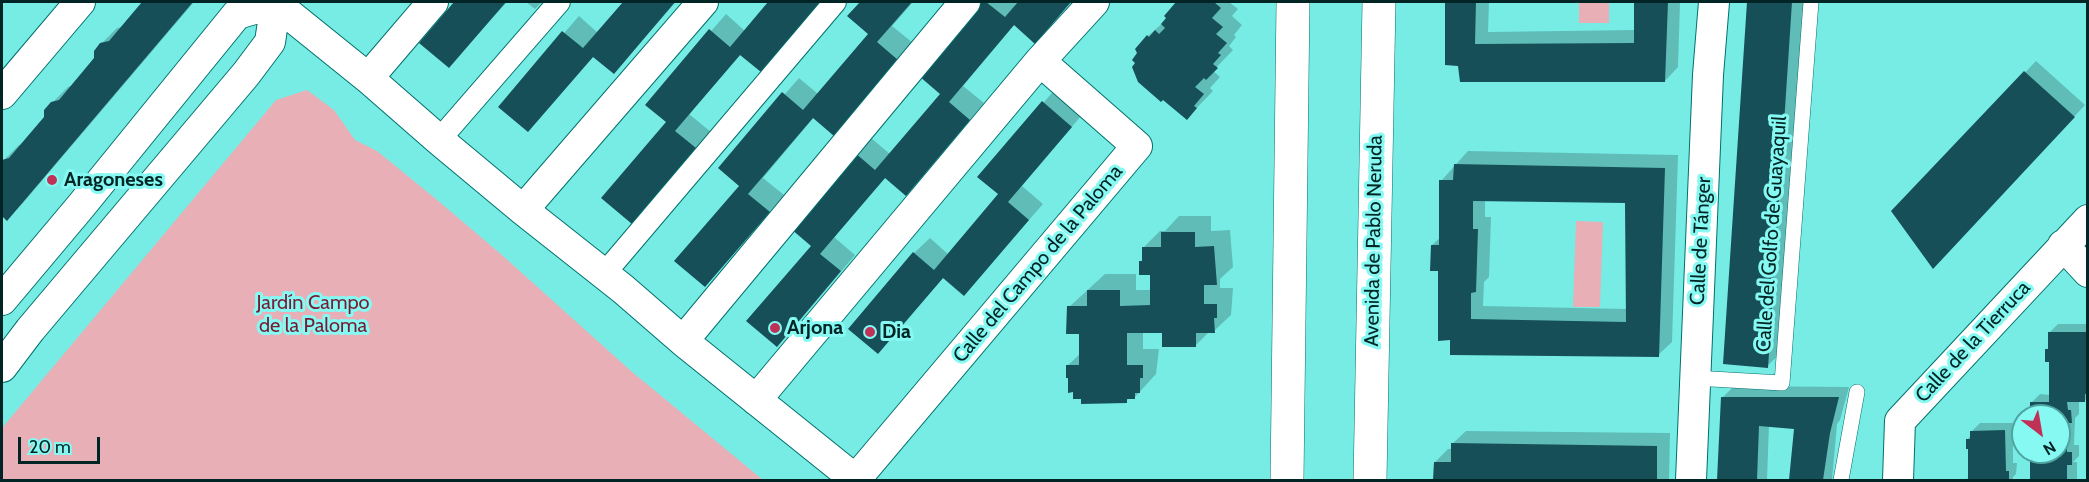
<!DOCTYPE html>
<html>
<head>
<meta charset="utf-8">
<style>
	body { margin:0 }
	#map { position:relative; width:2089px; height:482px; overflow:hidden; background:#77ece5; font-family:Cabin,sans-serif }
	canvas { display:block }
	.frame { position:absolute; inset:0; border:3px solid #002524; pointer-events:none }
	.north { position:absolute; left:2011px; top:404px; width:60px; height:60px; box-sizing:border-box; background:#85f9f2; border:2px solid #50a4a0; border-radius:50%; rotate:149deg; font-size:16px; font-weight:700; line-height:24px; text-align:center; color:#002524 }
	.north::after { content:''; display:block; margin:auto; width:21px; height:27px; background:#c03157; clip-path:polygon(50% 0,100% 100%,50% 72%,0 100%) }
	.scale { position:absolute; left:18px; top:437px; width:82px; height:27px; box-sizing:border-box; border:3px solid #002524; border-top:0; padding-left:8px; font-size:18px; line-height:21px; white-space:nowrap; color:#002524; -webkit-text-stroke:4px #85f9f2; paint-order:stroke }
</style>
</head>
<body>
<div id="map">
<canvas width="2089" height="482"></canvas>
<div class="frame"></div>
<div class="north">N</div>
<div class="scale">20 m</div>
</div>
<script>
const ctx = document.querySelector('canvas').getContext('2d');
ctx.lineJoin = 'round';
function paint(path, color) { ctx.fillStyle = color; ctx.fill(path, 'evenodd'); }
const poly = rows => new Path2D(rows.map(r => 'M' + r).join(''));
function strokePath(path, color, width, dash) { ctx.strokeStyle = color; ctx.lineWidth = width; ctx.lineCap = dash ? 'butt' : 'round'; ctx.setLineDash(dash || []); ctx.stroke(path); }
function write(font, color, halo, rows, align = 'center') {
  ctx.font = font + ' Cabin,sans-serif'; ctx.lineWidth = 6; ctx.setLineDash([]); ctx.textBaseline = 'middle'; ctx.strokeStyle = halo; ctx.fillStyle = color; for (const [text, x, y, turn = 0] of rows) {
    ctx.save(); ctx.translate(x, y); ctx.rotate((+turn || 0) * Math.PI / 180); ctx.textAlign = isNaN(turn) ? turn : align; if (halo) ctx.strokeText(text, 0, 0); ctx.fillText(text, 0, 0); ctx.restore();
  }
}
paint(poly([
	[1579,2,1609,2,1609,23,1579,23],
	[307,90,334,110,355,140,377,151,436,199,503,256,631,371,763,480,2,480,2,428,276,100],
	[1576,221,1603,222,1600,307,1573,307]
]), '#e8afb6');
paint(poly([
	[144,2,194,2,23,203,7,219,2,214,2,162,19,145,23,144,45,117,52,103,68,87,73,85,95,59,101,44,117,28,123,27],
	[456,2,507,2,449,66,421,43],
	[526,2,542,2,535,9],
	[625,2,676,2,614,72,594,56,528,130,500,107,579,16,598,33],
	[770,2,821,2,741,54,689,114,711,132,647,206,668,122,647,105,726,14,745,31],
	[862,2,913,2,892,26,913,43,849,118,814,117,763,178,784,195,705,285,741,186,720,168,799,78,818,94,870,34,849,16],
	[984,2,1071,2,1035,42,1015,24,963,86,984,103,921,178,886,177,834,237,855,255,792,330,777,345,813,246,792,228,871,138,890,154,942,94,921,76],
	[1177,2,1229,2,1238,9,1232,16,1242,25,1234,35,1236,37,1229,46,1233,50,1213,71,1220,77,1210,88,1213,91,1187,118,1163,98,1137,49,1148,36,1166,20,1168,17,1166,16],
	[1447,2,1489,2,1488,32,1635,30,1635,2,1680,2,1678,67,1665,81,1447,64],
	[1749,2,1804,2,1781,353,1767,366,1725,363],
	[2036,61,2085,105,1944,256,1893,211],
	[1058,86,1086,110,1022,186,1043,204,964,294,944,277,878,352,914,253,930,238,949,255,1000,194,980,176],
	[1468,151,1678,155,1672,342,1658,355,1452,338,1440,269,1432,245,1441,237,1441,181],
	[1485,199,1626,202,1627,309,1483,306,1484,282,1489,277,1491,217,1485,217],
	[1179,216,1211,216,1211,231,1230,230,1233,267,1220,279,1220,288,1233,288,1231,315,1214,331,1210,331,1195,346,1163,331,1143,331,1143,349,1159,349,1156,374,1135,397,1130,397,1126,401,1067,366,1081,353,1081,333,1069,307,1105,274,1136,274,1136,290,1152,290,1152,273,1141,262,1144,259,1144,247,1160,231,1165,231],
	[2058,324,2088,324,2088,398,2085,400,2079,401,2079,414,2075,418,2074,445,2079,445,2079,456,2073,462,2077,462,2077,480,2031,480,2032,452,2059,452,2059,416,2032,416,2032,402,2040,394,2050,395,2051,361,2046,350,2050,347,2050,332],
	[1734,386,1849,387,1840,420,1837,424,1832,480,1790,480,1796,428,1769,425,1767,480,1719,480,1723,397],
	[1980,423,2013,423,2013,463,2017,463,2016,474,2013,477,2013,480,1966,480,1970,476,1970,448,1967,440,1971,435,1972,431],
	[1466,431,1670,433,1669,480,1435,480,1435,462,1448,449,1452,449,1452,444]
]), '#0003');
paint(poly([
	[142,2,193,2,7,221,2,216,2,160,9,158,44,117,44,110,51,102,59,100,94,58,94,51,100,43,109,41],
	[454,2,506,2,449,68,419,43],
	[623,2,675,2,614,74,593,57,528,132,498,107,562,31,583,48],
	[768,2,821,2,761,72,740,55,675,131,696,148,632,224,601,198,666,122,645,105,709,29,730,47],
	[860,2,912,2,877,42,898,60,834,136,813,118,748,194,770,212,705,287,674,261,739,186,718,168,782,92,803,110,868,34,847,16],
	[982,2,986,2,1005,17,1018,2,1071,2,1035,44,1014,25,949,102,970,120,906,196,885,178,820,254,841,271,777,347,746,321,811,246,790,228,854,152,875,170,940,94,919,76],
	[1176,2,1214,2,1221,8,1212,18,1223,27,1216,34,1227,43,1218,53,1221,55,1213,64,1218,68,1206,80,1204,78,1195,87,1204,94,1194,106,1197,108,1187,120,1163,100,1161,102,1138,82,1132,67,1135,63,1132,60,1137,53,1135,49,1147,35,1149,37,1155,30,1159,34,1165,28,1161,24,1166,18,1164,16],
	[1445,2,1476,2,1475,44,1634,43,1634,2,1668,2,1665,82,1460,82,1458,66,1445,65],
	[1747,2,1792,2,1768,368,1723,364],
	[2024,71,2075,117,1933,269,1891,211],
	[1042,101,1072,127,1008,202,1029,220,964,296,943,278,878,354,848,329,913,252,934,270,998,194,977,177],
	[1454,164,1665,168,1659,357,1450,355,1450,340,1438,341,1438,271,1430,271,1431,245,1439,245,1439,180,1453,180],
	[1473,201,1625,203,1626,322,1471,319,1471,293,1476,292,1478,229,1473,229],
	[1161,232,1195,232,1195,247,1214,246,1217,285,1204,285,1204,304,1217,304,1217,318,1214,318,1215,333,1196,333,1196,347,1162,347,1162,333,1127,333,1127,365,1143,365,1143,378,1140,378,1140,393,1135,393,1135,399,1127,399,1127,403,1081,404,1081,399,1073,399,1073,392,1068,393,1068,378,1066,378,1066,365,1079,365,1079,334,1066,334,1067,306,1087,306,1087,290,1120,290,1120,306,1150,305,1150,275,1139,275,1139,261,1142,261,1142,247,1161,247],
	[2048,332,2088,332,2088,394,2085,394,2085,402,2067,402,2068,410,2071,410,2072,423,2067,423,2067,452,2072,452,2072,465,2067,465,2067,480,2030,480,2030,452,2059,452,2059,416,2030,416,2030,402,2049,402,2049,362,2045,362,2045,349,2048,349],
	[1721,397,1839,397,1830,433,1823,480,1789,480,1794,429,1759,426,1757,480,1717,480],
	[2005,430,2006,471,2009,471,2009,480,1968,480,1968,449,1966,449,1966,439,1970,439,1970,431],
	[1451,443,1657,446,1657,480,1433,480,1434,462,1451,462]
]), '#164f58');
const service = poly([
	[1694,378,1782,383,1811,2],
	[1841,480,1857,392]
]);
const pedestrian = poly([
	[439,140,559,2],
	[604,274,835,2]
]);
const minor = poly([
	[275,3,368,78,439,140,523,210,623,289,683,341,856,480],
	[368,78,433,2],
	[2,94,80,2],
	[523,210,703,2],
	[2063,245,2088,272],
	[2,300,81,206,237,14,275,3],
	[683,341,965,2],
	[2,367,30,330,246,74,270,42,276,2],
	[756,400,1040,61,1094,2],
	[855,480,1137,146,1040,61],
	[1691,480,1708,75,1714,2],
	[1898,480,1900,421,2088,220]
]);
const secondary = poly([
	[1287,480,1293,2],
	[1370,480,1379,2]
]);
strokePath(service, '#00706c', 16);
strokePath(pedestrian, '#00706c', 24);
strokePath(minor, '#00706c', 32);
strokePath(secondary, '#00706c', 34);
strokePath(service, '#fff', 15);
strokePath(pedestrian, '#fff', 22);
strokePath(minor, '#fff', 30);
strokePath(secondary, '#fff', 33);
for (const [x, y, r, color] of [
	[52,180,6,"#c03157"],
	[775,328,6,"#c03157"],
	[870,332,6,"#c03157"]
]) { const dot = new Path2D(); dot.arc(x, y, r, 0, 2 * Math.PI); ctx.fillStyle = color; ctx.fill(dot); strokePath(dot, '#85f9f2', 2); }
write('bold 20px', '#002524', '#85f9f2', [
	["Aragoneses",64,180],
	["Arjona",787,328],
	["Dia",882,332]
], 'left');
write('20px', '#002524', '#85f9f2', [
	["Calle del Golfo de Guayaquil",1772,234,-86],
	["Avenida de Pablo Neruda",1374,241,-89],
	["Calle de Tánger",1701,241,-87],
	["Calle del Campo de la Paloma",1038,264,-50],
	["Calle de la Tierruca",1973,342,-47]
]);
write('20px', '#781b34', '#85f9f2', [
	["Jardín Campo",313,303],
	["de la Paloma",313,326]
]);
</script>
</body>
</html>
